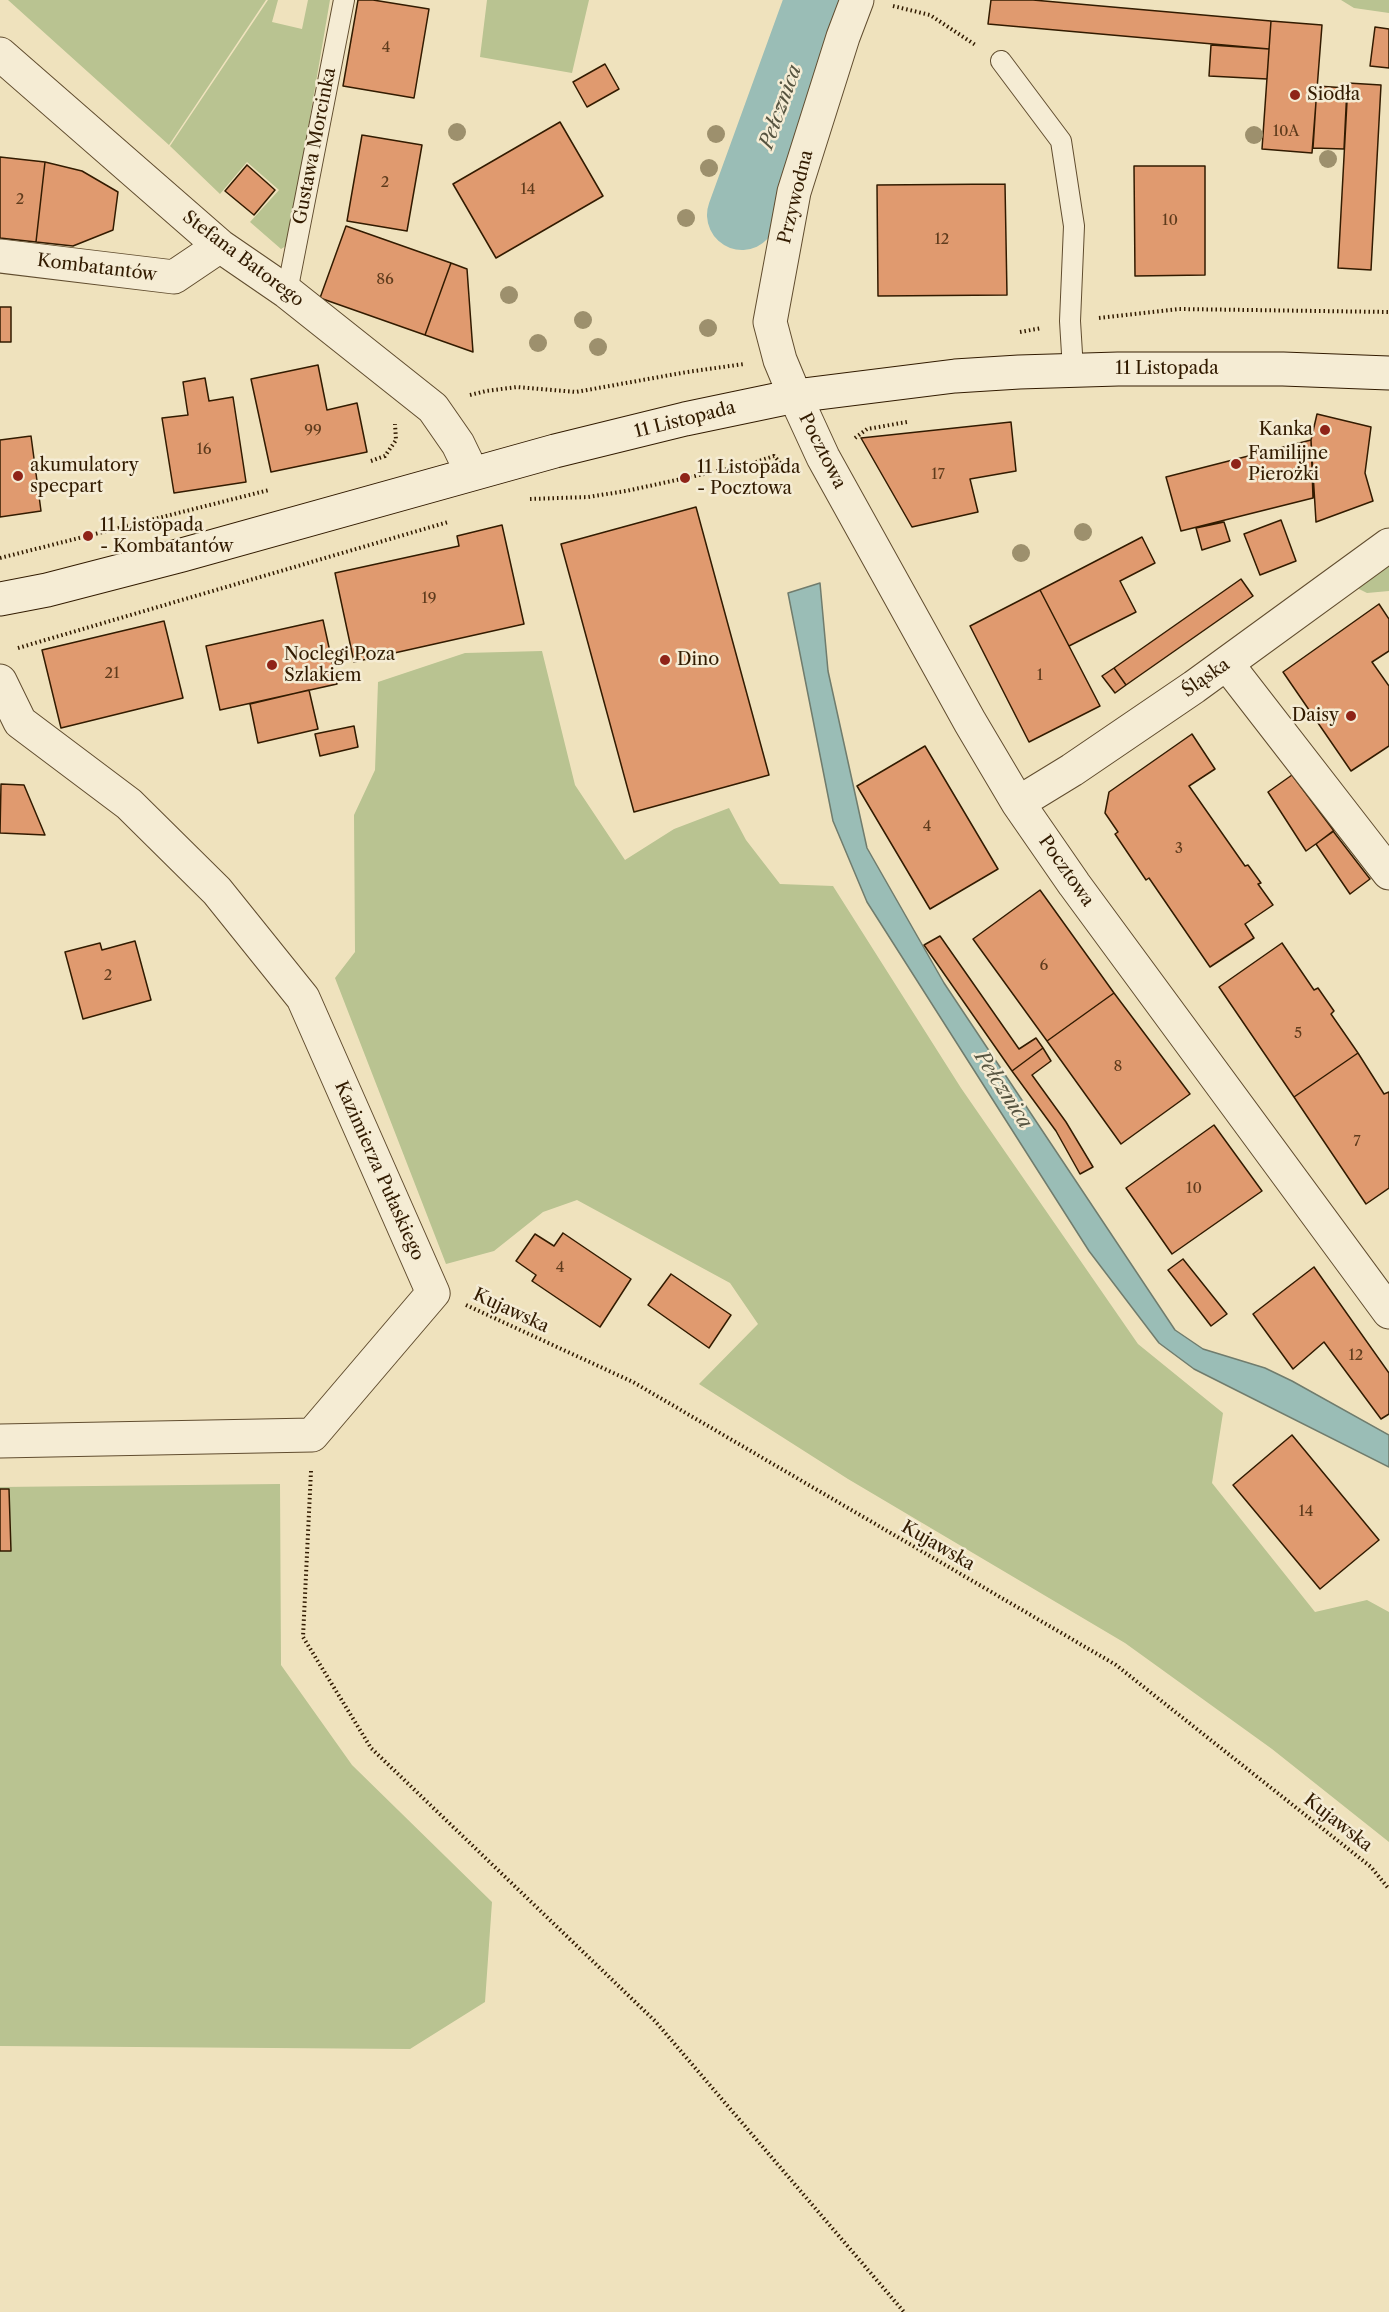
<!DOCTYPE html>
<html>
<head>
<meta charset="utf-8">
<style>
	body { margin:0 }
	canvas { display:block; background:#efe2bd }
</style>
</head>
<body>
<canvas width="1389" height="2312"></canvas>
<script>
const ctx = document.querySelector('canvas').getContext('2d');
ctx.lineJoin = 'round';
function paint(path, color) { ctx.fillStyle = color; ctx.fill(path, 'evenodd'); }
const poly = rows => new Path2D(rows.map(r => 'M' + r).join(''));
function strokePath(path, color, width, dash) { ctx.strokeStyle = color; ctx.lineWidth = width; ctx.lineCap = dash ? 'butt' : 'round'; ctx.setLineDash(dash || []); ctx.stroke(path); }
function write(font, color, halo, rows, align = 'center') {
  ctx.font = font + ' "Libre Caslon Text",serif'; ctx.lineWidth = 5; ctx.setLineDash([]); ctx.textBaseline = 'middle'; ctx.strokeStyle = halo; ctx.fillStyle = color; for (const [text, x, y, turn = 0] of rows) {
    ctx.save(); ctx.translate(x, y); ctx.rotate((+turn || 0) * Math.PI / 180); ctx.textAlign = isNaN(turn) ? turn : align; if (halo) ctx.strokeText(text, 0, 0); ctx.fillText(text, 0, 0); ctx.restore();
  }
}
paint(poly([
	[8,0,266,0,169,145],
	[268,0,278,0,272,22,302,29,308,0,330,0,289,240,286,246,281,249,250,222,279,190,247,162,220,194,170,146],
	[487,0,589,0,572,73,480,57],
	[1341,0,1389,0,1389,13,1354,8],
	[1389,559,1389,591,1367,593,1353,586],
	[542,651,575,785,625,860,674,829,729,808,746,840,780,884,833,886,961,1088,1138,1344,1223,1413,1212,1483,1315,1612,1367,1600,1389,1612,1389,1842,1272,1749,1125,1643,848,1479,699,1384,758,1324,730,1283,577,1200,543,1212,494,1251,446,1264,335,978,355,952,354,815,375,770,378,682,465,653],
	[280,1484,281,1665,352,1765,492,1902,485,2002,410,2049,0,2046,0,1487]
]), '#b9c391');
const water = poly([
	[820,583,828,671,867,848,944,983,1175,1330,1203,1349,1265,1368,1292,1381,1389,1435,1389,1467,1194,1369,1159,1343,1089,1251,867,902,833,821,788,593,820,583]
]);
paint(water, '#9abdb6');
strokePath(water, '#707c6d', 1.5);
strokePath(poly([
	[742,215,820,0]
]), '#9abdb6', 70);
const building = poly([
	[358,0,373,0,429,9,414,98,343,86,358,0],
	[991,0,1033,0,1271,21,1269,49,988,24,991,0],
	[1271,21,1322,25,1312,153,1262,149,1271,21],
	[1375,27,1389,29,1389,68,1370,66,1375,27],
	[1211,45,1269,49,1267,79,1209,76,1211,45],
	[605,64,619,89,587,107,573,82,605,64],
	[1348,83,1381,85,1371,270,1338,268,1348,83],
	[1317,86,1347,88,1344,149,1313,148,1317,86],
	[560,122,603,196,496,258,453,184,560,122],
	[362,135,422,145,407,231,347,221,362,135],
	[0,157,45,162,36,242,0,238,0,157],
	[45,162,82,171,118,192,113,230,73,246,36,242,45,162],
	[247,165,275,190,254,215,225,191,247,165],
	[1134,166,1205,166,1205,275,1135,276,1134,166],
	[1005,184,1007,295,878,296,877,185,1005,184],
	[346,226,451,263,425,335,320,298,346,226],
	[451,263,467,269,473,352,425,335,451,263],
	[0,307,11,307,11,342,0,342,0,307],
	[318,365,327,410,357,403,367,452,271,472,251,379,318,365],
	[205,378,209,401,233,397,246,482,174,493,162,418,188,415,183,382,205,378],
	[1317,414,1371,427,1365,473,1373,501,1316,522,1311,440,1317,414],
	[1011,422,1016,471,970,479,978,512,912,527,861,438,1011,422],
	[31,436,41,511,0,517,0,440,31,436],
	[1311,440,1313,498,1181,531,1166,477,1311,440],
	[696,507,769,775,634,812,561,544,696,507],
	[1281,520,1296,561,1260,575,1244,534,1281,520],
	[1224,522,1230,541,1202,550,1196,528,1224,522],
	[502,525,524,624,354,662,335,573,459,546,457,536,502,525],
	[1142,537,1155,563,1120,581,1136,612,1069,646,1040,590,1142,537],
	[1241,579,1253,596,1126,685,1114,668,1241,579],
	[1040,590,1100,706,1029,742,970,626,1040,590],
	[1379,604,1389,619,1389,651,1372,662,1389,686,1389,746,1351,771,1283,672,1379,604],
	[323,620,337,684,220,710,206,646,323,620],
	[164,621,183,698,61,728,42,650,164,621],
	[1114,668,1126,685,1115,693,1102,676,1114,668],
	[309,690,318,729,258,743,250,704,309,690],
	[354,726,358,747,320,756,315,734,354,726],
	[1192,734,1215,769,1189,786,1245,866,1248,865,1261,883,1258,884,1273,905,1245,924,1254,938,1210,967,1149,878,1146,880,1115,834,1118,832,1105,813,1109,792,1192,734],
	[925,746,998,869,930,909,857,786,925,746],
	[1292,775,1334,831,1306,851,1268,792,1292,775],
	[1,784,24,785,45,835,0,833,1,784],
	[1333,831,1370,879,1350,894,1316,844,1333,831],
	[1040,890,1114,993,1047,1041,973,939,1040,890],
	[940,936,1019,1049,1036,1038,1043,1048,1012,1071,924,945,940,936],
	[135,941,151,1000,83,1019,65,952,100,943,102,950,135,941],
	[1282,943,1314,990,1318,988,1334,1011,1331,1014,1358,1053,1294,1097,1219,987,1282,943],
	[1114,993,1190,1094,1121,1144,1047,1041,1114,993],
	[1043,1048,1051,1061,1032,1075,1066,1122,1093,1167,1080,1174,1056,1131,1012,1071,1043,1048],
	[1358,1053,1384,1094,1389,1092,1389,1188,1366,1204,1294,1097,1358,1053],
	[1214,1125,1262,1191,1172,1254,1126,1188,1214,1125],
	[563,1233,631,1279,600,1327,532,1281,536,1275,516,1261,535,1234,554,1246,563,1233],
	[1183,1259,1227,1314,1211,1326,1168,1270,1183,1259],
	[1314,1267,1389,1373,1389,1414,1381,1419,1324,1342,1293,1369,1253,1314,1314,1267],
	[671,1274,731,1315,709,1348,648,1305,671,1274],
	[1292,1435,1379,1540,1320,1589,1233,1485,1292,1435],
	[0,1489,9,1489,11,1551,0,1551,0,1489]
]);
paint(building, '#e09a6f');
strokePath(building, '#321b00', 1.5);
const service = poly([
	[1001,61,1061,141,1074,226,1070,321,1073,370],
	[287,292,344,0]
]);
const minor = poly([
	[857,0,843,37,794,192,770,322,780,360,795,396,823,457,970,722,1018,803,1074,884,1389,1312],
	[0,54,220,246,287,292,433,408,458,444,472,473],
	[0,256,174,277,220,246],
	[1227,664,1389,873],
	[0,681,20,722,129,804,217,891,303,998,433,1293,312,1435,0,1441],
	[1018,803,1072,770,1194,687,1389,545]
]);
const secondary = poly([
	[0,599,47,590,182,555,555,451,685,419,795,396,955,376,1019,372,1118,369,1283,369,1389,373]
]);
strokePath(service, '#614d2f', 22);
strokePath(minor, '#614d2f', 35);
strokePath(secondary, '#321b00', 35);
strokePath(poly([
	[893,6,930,15,977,46],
	[1099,318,1179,309,1389,312],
	[1020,332,1042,328],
	[470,395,486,391,517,387,576,392,687,372,744,364],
	[855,438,867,429,907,422],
	[371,461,385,456,396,440,395,424],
	[530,499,588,497,626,491,750,464,774,456,785,468],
	[0,558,269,490],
	[18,648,448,522],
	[466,1305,633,1382,1116,1665,1371,1867,1389,1889],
	[311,1471,303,1637,371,1748,655,2021,904,2312]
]), '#321b00', 4, [1.5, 3]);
strokePath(service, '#f5ecd4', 20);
strokePath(minor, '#f5ecd4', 33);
strokePath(secondary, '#f5ecd4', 33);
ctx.fillStyle = '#9d906d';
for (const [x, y] of [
	[457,132],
	[716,134],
	[1254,135],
	[1328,159],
	[709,168],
	[686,218],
	[509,295],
	[583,320],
	[708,328],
	[538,343],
	[598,347],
	[1083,532],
	[1021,553]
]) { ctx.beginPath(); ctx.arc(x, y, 9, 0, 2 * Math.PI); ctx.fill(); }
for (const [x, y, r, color] of [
	[1295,95,6,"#8f2418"],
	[1325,430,6,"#8f2418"],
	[1236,464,6,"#8f2418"],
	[18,476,6,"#8f2418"],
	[685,478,6,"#8f2418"],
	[88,536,6,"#8f2418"],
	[665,660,6,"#8f2418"],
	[272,665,6,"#8f2418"],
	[1351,716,6,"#8f2418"]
]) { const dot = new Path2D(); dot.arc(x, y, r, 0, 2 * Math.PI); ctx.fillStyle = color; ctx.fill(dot); strokePath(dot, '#f5ecd4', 2); }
write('15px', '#5e3b1c', null, [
	["4",386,48],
	["10A",1286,132],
	["2",385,183],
	["14",528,190],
	["2",20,200],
	["10",1170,221],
	["12",942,240],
	["86",385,280],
	["99",313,431],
	["16",204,450],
	["17",938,475],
	["19",429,599],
	["21",112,674],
	["1",1040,676],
	["4",927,827],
	["3",1179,849],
	["6",1044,966],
	["2",108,976],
	["5",1298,1034],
	["8",1118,1067],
	["7",1357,1142],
	["10",1194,1189],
	["4",560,1268],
	["12",1356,1356],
	["14",1306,1512]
]);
write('18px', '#321b00', '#f5ecd4', [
	["Siodła",1307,95],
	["Kanka",1313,430,"right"],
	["Familijne",1248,454],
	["Pierożki",1248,475],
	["akumulatory",30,466],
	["specpart",30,487],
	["11 Listopada",697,468],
	["- Pocztowa",697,489],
	["11 Listopada",100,526],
	["- Kombatantów",100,547],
	["Noclegi Poza",284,655],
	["Szlakiem",284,676],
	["Dino",677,660],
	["Daisy",1339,716,"right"]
], 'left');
write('18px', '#321b00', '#f5ecd4', [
	["Gustawa Morcinka",315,146,-79],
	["Przywodna",796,197,-76],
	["Stefana Batorego",243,259,37],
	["Kombatantów",97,268,7],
	["11 Listopada",1167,369],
	["11 Listopada",685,420,-14],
	["Pocztowa",822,451,63],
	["Śląska",1206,678,-35],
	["Pocztowa",1066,871,55],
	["Kazimierza Pułaskiego",379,1171,66],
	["Kujawska",511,1311,25],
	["Kujawska",938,1546,30],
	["Kujawska",1338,1823,38]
]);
write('italic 20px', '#565440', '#f5ecd4', [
	["Pełcznica",781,107,-70],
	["Pełcznica",1003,1090,57]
]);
</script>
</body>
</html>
